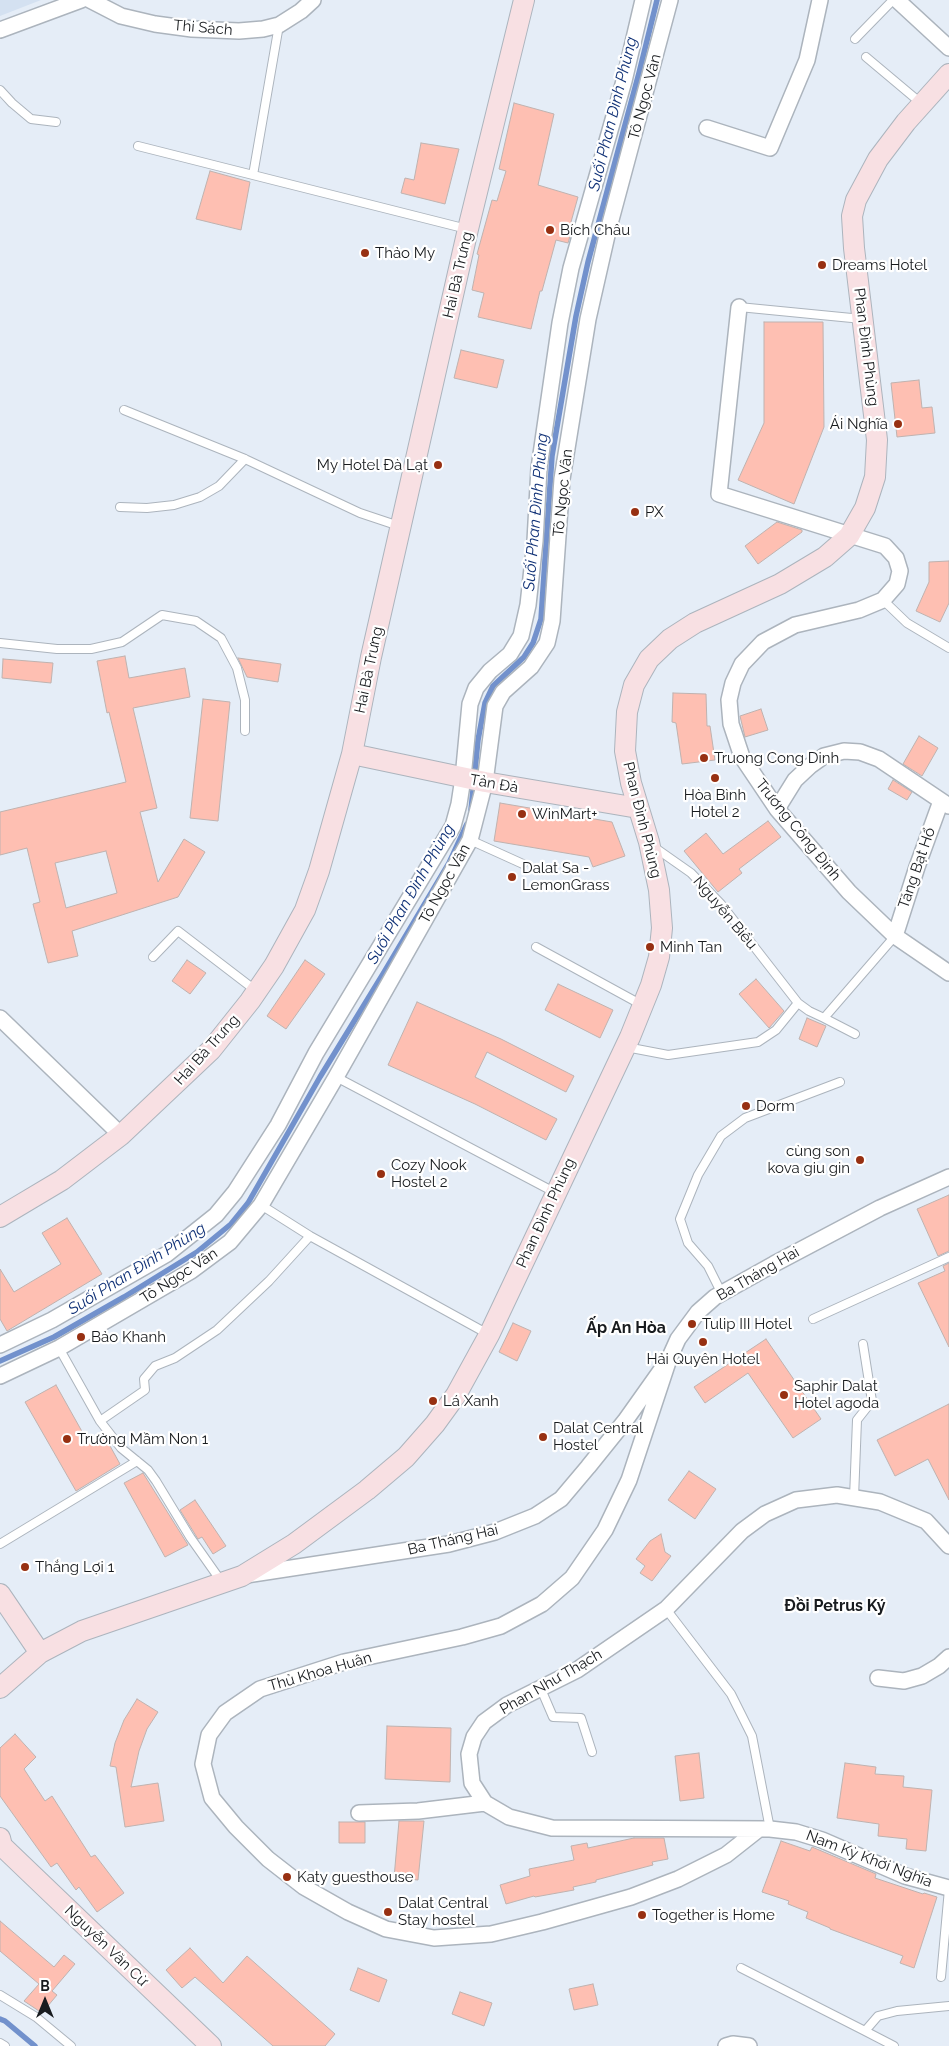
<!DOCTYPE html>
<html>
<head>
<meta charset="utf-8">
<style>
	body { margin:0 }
	#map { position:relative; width:949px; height:2046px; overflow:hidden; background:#e5edf7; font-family:Raleway,sans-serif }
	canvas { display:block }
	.north { position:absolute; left:20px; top:1976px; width:50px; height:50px; -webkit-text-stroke:4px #fff; paint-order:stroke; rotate:0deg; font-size:14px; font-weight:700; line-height:20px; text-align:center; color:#181b1e }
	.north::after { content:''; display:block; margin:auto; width:18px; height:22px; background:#181b1e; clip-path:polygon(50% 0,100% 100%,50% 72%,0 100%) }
</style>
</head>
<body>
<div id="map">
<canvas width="949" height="2046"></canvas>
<div class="north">B</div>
</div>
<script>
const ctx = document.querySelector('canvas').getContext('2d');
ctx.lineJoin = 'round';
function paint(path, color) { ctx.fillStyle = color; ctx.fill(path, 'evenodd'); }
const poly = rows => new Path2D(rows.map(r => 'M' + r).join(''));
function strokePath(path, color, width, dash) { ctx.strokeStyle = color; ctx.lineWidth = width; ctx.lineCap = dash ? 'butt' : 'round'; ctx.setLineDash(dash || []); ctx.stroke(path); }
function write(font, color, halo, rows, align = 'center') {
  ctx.font = font + ' Raleway,sans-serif'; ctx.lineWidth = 4.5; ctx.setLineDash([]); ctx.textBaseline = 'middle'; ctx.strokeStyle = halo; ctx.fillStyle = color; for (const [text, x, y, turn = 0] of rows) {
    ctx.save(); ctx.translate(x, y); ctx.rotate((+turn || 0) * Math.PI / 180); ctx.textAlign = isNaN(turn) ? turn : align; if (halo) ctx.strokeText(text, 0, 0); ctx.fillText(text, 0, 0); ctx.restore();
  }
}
paint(poly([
	[0,0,41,0,0,16]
]), '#d4e1f1');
strokePath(poly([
	[471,810,478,740,485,703,493,686,524,657,533,643,541,619,552,456,576,316,588,262,639,73,657,0],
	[0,1361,54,1337,124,1297,197,1252,231,1224,248,1203,320,1077,383,974,449,863,467,824],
	[0,2019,5,2021,35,2046]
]), '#7291cc', 5.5);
const building = poly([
	[514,103,554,114,538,185,578,197,571,222,574,223,568,243,556,240,542,291,540,291,531,329,478,317,484,293,472,290,479,255,477,254,492,200,497,201,506,171,499,169,514,103],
	[421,143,459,149,445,204,401,193,405,178,414,180,421,143],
	[210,171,250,182,241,230,196,219,210,171],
	[764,322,823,322,824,427,794,504,738,480,764,423,764,322],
	[461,350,504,360,497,388,454,378,461,350],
	[919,380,922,408,932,407,935,433,897,437,891,383,919,380],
	[777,522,802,530,802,532,758,564,745,546,777,522],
	[949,561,949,603,940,622,916,611,929,582,929,562,949,561],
	[125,656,129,678,185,668,190,697,133,708,157,808,140,812,158,882,184,839,205,852,178,897,72,931,78,956,48,963,33,904,40,902,27,848,0,855,0,812,126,782,109,712,107,713,97,661,125,656],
	[106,851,117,893,66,908,55,863,106,851],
	[238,658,281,664,278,682,247,677,238,658],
	[3,659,53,663,51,683,2,678,3,659],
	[673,693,706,694,707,726,710,726,715,760,682,764,676,723,672,722,673,693],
	[203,699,230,702,218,821,190,818,203,699],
	[761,709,768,730,745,737,740,716,761,709],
	[919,736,938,748,922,776,903,764,919,736],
	[893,780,912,792,907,800,888,789,893,780],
	[500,803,612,822,625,856,593,867,589,857,494,841,500,803],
	[768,821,781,837,739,869,742,873,718,892,684,851,706,833,723,854,768,821],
	[187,960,206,973,190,994,172,981,187,960],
	[305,960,325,974,286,1029,267,1016,305,960],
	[756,979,784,1011,769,1028,739,994,756,979],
	[558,984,613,1010,600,1038,545,1010,558,984],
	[417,1002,501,1039,574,1076,566,1092,487,1052,475,1077,557,1119,546,1140,475,1104,388,1065,417,1002],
	[807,1018,826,1026,817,1047,799,1039,807,1018],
	[949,1195,949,1251,938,1256,917,1209,949,1195],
	[67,1218,102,1274,7,1331,0,1319,0,1269,14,1292,61,1264,42,1233,67,1218],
	[949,1263,949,1347,918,1283,945,1271,943,1266,949,1263],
	[513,1323,531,1331,517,1361,499,1352,513,1323],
	[766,1339,821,1419,793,1438,748,1373,705,1403,694,1387,766,1339],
	[56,1385,89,1444,104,1435,120,1464,76,1491,25,1402,56,1385],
	[949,1404,949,1500,928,1459,895,1476,877,1440,949,1404],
	[689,1471,716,1489,695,1519,668,1500,689,1471],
	[143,1473,188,1545,165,1557,124,1483,143,1473],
	[195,1500,226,1546,213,1554,202,1537,198,1539,180,1510,195,1500],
	[661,1534,665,1552,671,1556,652,1581,640,1573,645,1566,636,1559,650,1541,661,1534],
	[137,1699,158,1712,147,1729,139,1751,131,1787,158,1783,164,1821,125,1827,116,1767,110,1766,115,1743,124,1720,137,1699],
	[387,1726,451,1728,450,1782,385,1779,387,1726],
	[15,1734,36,1757,24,1769,45,1801,52,1796,91,1857,95,1855,124,1893,97,1912,79,1887,76,1890,57,1863,51,1867,0,1796,0,1748,15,1734],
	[699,1753,704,1798,680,1801,675,1756,699,1753],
	[845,1763,876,1767,875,1774,904,1776,903,1787,932,1790,926,1851,906,1849,907,1839,878,1836,879,1824,837,1818,845,1763],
	[399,1821,424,1821,418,1880,394,1878,399,1821],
	[339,1822,365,1822,365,1843,339,1843,339,1822],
	[634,1838,664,1838,668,1859,652,1862,653,1865,596,1880,596,1882,573,1887,574,1890,535,1897,534,1896,506,1904,500,1885,530,1876,529,1869,574,1860,571,1846,587,1843,588,1848,634,1838],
	[781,1841,810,1851,812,1847,876,1874,875,1878,923,1894,924,1893,937,1897,914,1968,900,1963,903,1956,830,1929,830,1928,806,1918,808,1912,788,1904,789,1901,762,1892,781,1841],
	[0,1921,54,1967,64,1955,75,1964,52,1991,57,1995,42,2013,24,2001,39,1984,0,1951,0,1921],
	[190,1948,223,1983,247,1956,335,2034,325,2046,273,2046,195,1977,182,1988,166,1970,190,1948],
	[358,1968,387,1980,379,2002,350,1990,358,1968],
	[593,1984,598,2005,574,2010,569,1989,593,1984],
	[460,1992,492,2003,484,2026,452,2014,460,1992]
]);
paint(building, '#febfb2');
strokePath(building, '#bfb2af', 1);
const lane = poly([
	[855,39,893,0],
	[866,57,922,104],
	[0,90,12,103,31,119,56,122],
	[138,146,253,175,279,25],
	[253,175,467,229],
	[739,307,862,319],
	[124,410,245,459,360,513,399,526],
	[120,507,147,508,174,505,200,497,219,486,245,459],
	[883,600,907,623,949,648],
	[0,643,57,649,91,649,122,642,162,615,196,621,221,638,237,668,245,700,245,731],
	[470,840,523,864],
	[654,847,691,873,721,904,798,1003,809,1011,824,1018,895,936],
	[536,947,642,1005],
	[153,957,178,931,255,990],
	[824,1018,855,1034],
	[626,1047,668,1055,758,1042,776,1030,798,1003],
	[336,1077,556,1193],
	[261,1205,310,1236,488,1334],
	[722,1294,708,1266,688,1243,680,1219,698,1175,721,1136,745,1118,840,1082],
	[813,1319,949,1257],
	[59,1348,100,1421,121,1448,148,1470,156,1481,190,1537,221,1581],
	[100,1421,145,1390,144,1379,155,1366,175,1358,217,1330,269,1281,310,1236],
	[854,1498,857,1420,872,1401,863,1344],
	[0,1544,137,1461],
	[666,1609,731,1694,752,1736,770,1829],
	[541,1689,553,1717,581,1718,592,1752],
	[741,1968,865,2031],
	[941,1977,949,1889],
	[0,1995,36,2017,71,2046],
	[0,2043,5,2046],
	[894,2046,865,2031,878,2016,897,2011,949,2006]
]);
const street = poly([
	[90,0,121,16,155,24,192,29,239,31,263,29,279,25,301,11,313,0],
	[897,0,949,48],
	[0,30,81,0],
	[707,128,770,148,807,60,820,0],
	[739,307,719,494,885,546,896,558,900,571,897,584,883,600,859,610,795,625,763,642,742,664,733,683,729,700,731,724,742,757,777,809,849,892,895,936,949,973],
	[777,809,795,780,810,766,824,756,844,751,860,752,879,759,949,806],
	[895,936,917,867,941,801],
	[0,1018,121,1135],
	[0,1345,52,1320,167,1254,216,1215,235,1192,278,1125,316,1053,453,826,459,804,463,778,470,704,476,688,490,671,510,654,521,636,528,605,535,541,539,468,560,323,571,268,624,81,643,0],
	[669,1359,629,1480,605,1530,572,1578,542,1604,501,1626,462,1637,344,1662,260,1689,225,1713,209,1735,203,1764,212,1798,236,1827,268,1859,304,1887,348,1912,386,1929,434,1938,491,1934,542,1922,631,1897,678,1879,726,1855,759,1829],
	[0,1376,59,1348,191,1271,230,1242,261,1205,336,1077,470,840,485,782,495,706,503,692,531,667,547,643,552,621,562,479,588,319,608,231,670,0],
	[949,1546,926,1521,880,1502,837,1495,796,1500,765,1514,742,1531,666,1609,577,1670,507,1705,484,1722,474,1737,469,1754,472,1783,485,1803,509,1817,552,1828,770,1829,796,1832,822,1840,905,1876,949,1888],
	[246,1575,449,1544,495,1532,535,1516,561,1499,588,1467,625,1421,669,1359,678,1339,698,1312,715,1297,774,1264,880,1208,949,1177],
	[878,1678,904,1681,922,1676,939,1666,949,1657],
	[359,1813,418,1811,485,1803],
	[726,2046,733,2044,749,2046]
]);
const secondary = poly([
	[352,754,485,782,638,808],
	[0,1217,62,1180,121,1135,211,1050,250,1001,274,966,305,910,319,871,352,754,371,657,468,229,524,0],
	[0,1594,40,1653],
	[0,1688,40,1653,82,1631,242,1576,294,1544,367,1490,406,1457,435,1424,456,1395,489,1335,630,1037,651,985,659,957,662,928,659,890,649,842,631,783,625,751,627,712,634,685,649,659,670,639,695,623,780,584,825,557,849,536,865,508,875,477,877,440,854,248,852,216,856,200,878,159,906,122,949,74],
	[0,1838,2,1846,211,2046]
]);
strokePath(lane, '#acb4bd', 10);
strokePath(street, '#acb4bd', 18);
strokePath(secondary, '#acb4bd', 22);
strokePath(lane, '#fff', 8);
strokePath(street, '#fff', 15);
strokePath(secondary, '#f8e0e3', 20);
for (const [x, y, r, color] of [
	[550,230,5,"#973012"],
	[365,253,5,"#973012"],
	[822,265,5,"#973012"],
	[898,424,5,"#973012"],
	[438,465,5,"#973012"],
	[635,512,5,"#973012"],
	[704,758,5,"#973012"],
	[715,778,5,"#973012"],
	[522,814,5,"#973012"],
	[512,877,5,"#973012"],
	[650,947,5,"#973012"],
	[746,1106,5,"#973012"],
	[860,1160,5,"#973012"],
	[381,1174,5,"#973012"],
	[692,1324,5,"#973012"],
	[81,1337,5,"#973012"],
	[703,1342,5,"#973012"],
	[784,1395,5,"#973012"],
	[433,1401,5,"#973012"],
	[543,1437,5,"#973012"],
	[67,1439,5,"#973012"],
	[25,1567,5,"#973012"],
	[287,1877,5,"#973012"],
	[388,1912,5,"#973012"],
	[642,1915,5,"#973012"]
]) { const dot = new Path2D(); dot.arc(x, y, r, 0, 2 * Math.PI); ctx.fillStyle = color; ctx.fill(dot); strokePath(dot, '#fff', 2); }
write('15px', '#181b1e', '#fff', [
	["Thi Sách",203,28,5],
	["Tô Ngọc Vân",645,97,-75],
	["Hai Bà Trưng",458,275,-77],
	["Phan Đình Phùng",866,347,83],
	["Tô Ngọc Vân",563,493,-84],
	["Hai Bà Trưng",369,670,-78],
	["Tản Đà",494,784,10],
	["Phan Đình Phùng",642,820,76],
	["Trương Công Định",798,830,51],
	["Tăng Bạt Hổ",917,868,-71],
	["Tô Ngọc Vân",445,884,-61],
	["Nguyễn Biểu",725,913,50],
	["Hai Bà Trưng",207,1050,-48],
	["Phan Đình Phùng",546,1213,-65],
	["Ba Tháng Hai",758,1274,-30],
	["Tô Ngọc Vân",179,1276,-33],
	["Ba Tháng Hai",453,1540,-13],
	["Thủ Khoa Huân",320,1672,-16],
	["Phan Như Thạch",551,1682,-30],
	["Nam Kỳ Khởi Nghĩa",869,1859,21],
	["Nguyễn Văn Cừ",106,1946,44]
]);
write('15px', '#181b1e', '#fff', [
	["Bích Châu",560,230],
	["Thảo My",375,253],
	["Dreams Hotel",832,265],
	["Ái Nghĩa",888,424,"right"],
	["My Hotel Đà Lạt",428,465,"right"],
	["PX",645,512],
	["Truong Cong Dinh",714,758],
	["Hòa Bình",715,795,"center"],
	["Hotel 2",715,812,"center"],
	["WinMart+",532,814],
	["Dalat Sa -",522,868],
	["LemonGrass",522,885],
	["Minh Tan",660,947],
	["Dorm",756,1106],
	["cùng son",850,1151,"right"],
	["kova giu gin",850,1168,"right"],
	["Cozy Nook",391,1165],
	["Hostel 2",391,1182],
	["Tulip III Hotel",702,1324],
	["Bảo Khanh",91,1337],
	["Hải Quyên Hotel",703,1359,"center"],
	["Saphir Dalat",794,1386],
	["Hotel agoda",794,1403],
	["Lá Xanh",443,1401],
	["Dalat Central",553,1428],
	["Hostel",553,1445],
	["Trường Mầm Non 1",77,1439],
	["Thắng Lợi 1",35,1567],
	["Katy guesthouse",297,1877],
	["Dalat Central",398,1903],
	["Stay hostel",398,1920],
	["Together is Home",652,1915]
], 'left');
write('italic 16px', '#113277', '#fff', [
	["Suối Phan Đình Phùng",613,114,-76],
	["Suối Phan Đình Phùng",536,512,-85],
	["Suối Phan Đình Phùng",411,894,-60],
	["Suối Phan Đình Phùng",137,1269,-32]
]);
write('bold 16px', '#181b1e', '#fff', [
	["Ấp An Hòa",626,1328],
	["Đồi Petrus Ký",835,1606]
]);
</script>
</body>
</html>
